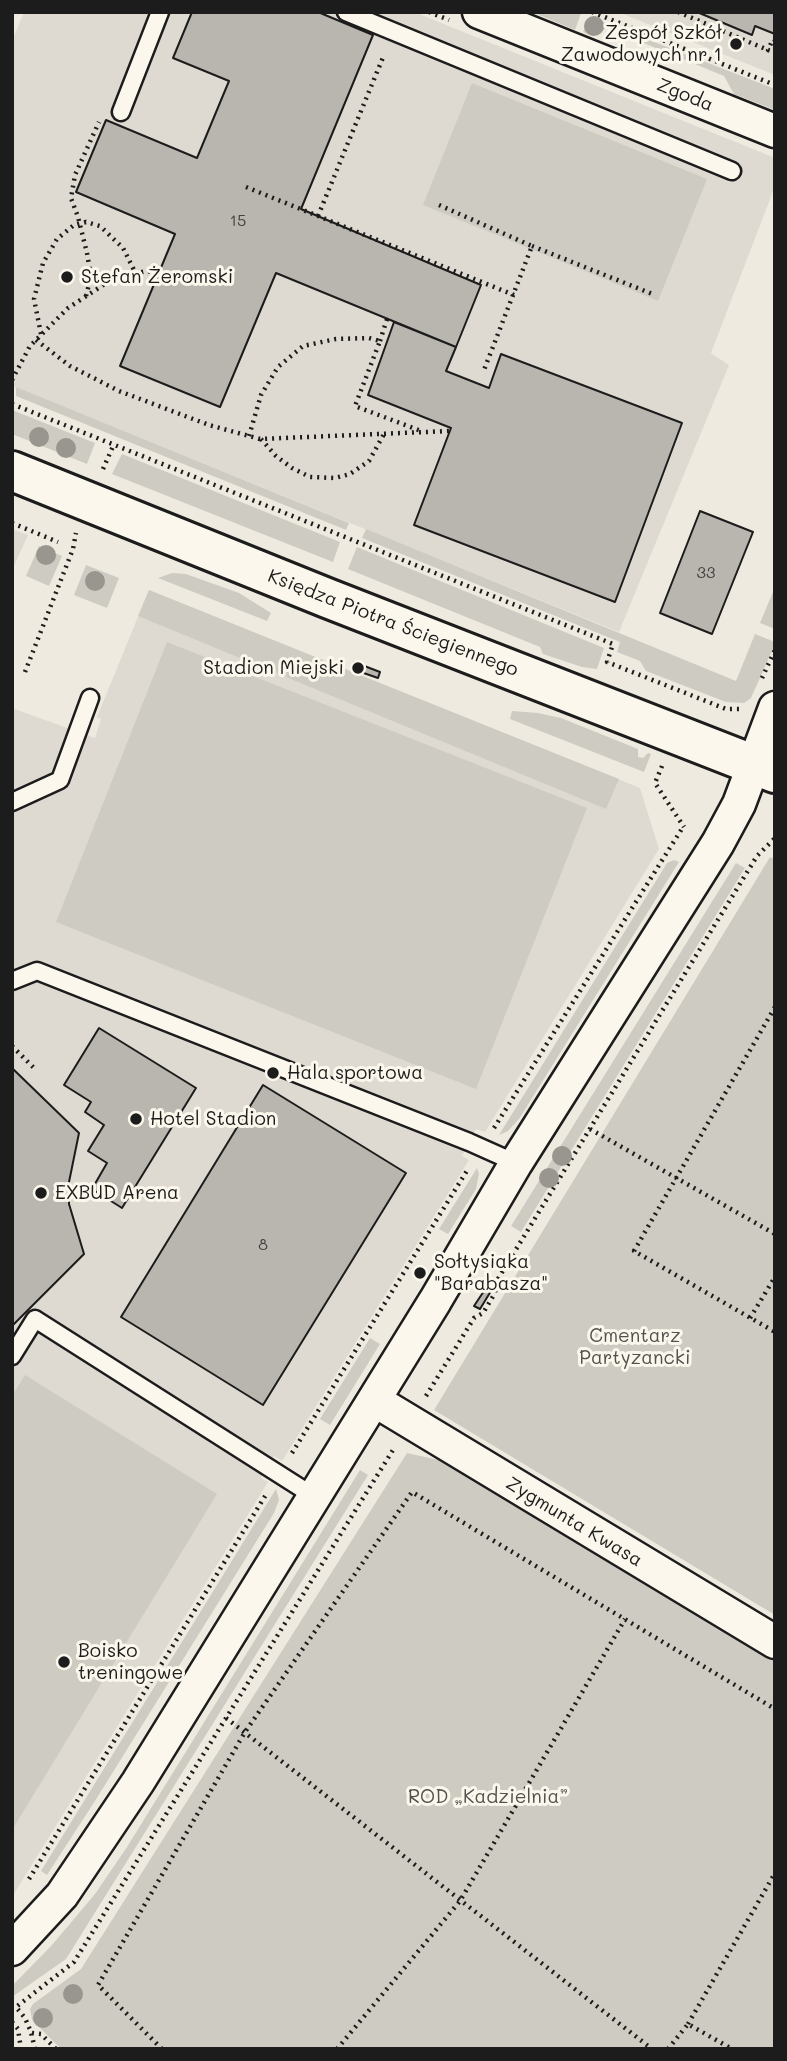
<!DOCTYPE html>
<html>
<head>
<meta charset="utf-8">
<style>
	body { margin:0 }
	#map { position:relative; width:787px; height:2061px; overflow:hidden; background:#eeeadf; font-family:Mali,sans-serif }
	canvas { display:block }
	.frame { position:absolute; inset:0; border:14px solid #1c1c1c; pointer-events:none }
</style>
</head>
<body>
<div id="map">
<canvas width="787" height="2061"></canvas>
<div class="frame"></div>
</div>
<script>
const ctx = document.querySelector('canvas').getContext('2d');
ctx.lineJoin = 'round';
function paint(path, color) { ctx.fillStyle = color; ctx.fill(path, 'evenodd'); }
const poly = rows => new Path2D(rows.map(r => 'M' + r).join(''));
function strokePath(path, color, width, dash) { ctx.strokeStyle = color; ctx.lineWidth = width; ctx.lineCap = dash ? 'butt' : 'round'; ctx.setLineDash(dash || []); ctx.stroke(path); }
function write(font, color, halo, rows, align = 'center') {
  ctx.font = font + ' Mali,sans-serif'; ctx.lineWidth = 6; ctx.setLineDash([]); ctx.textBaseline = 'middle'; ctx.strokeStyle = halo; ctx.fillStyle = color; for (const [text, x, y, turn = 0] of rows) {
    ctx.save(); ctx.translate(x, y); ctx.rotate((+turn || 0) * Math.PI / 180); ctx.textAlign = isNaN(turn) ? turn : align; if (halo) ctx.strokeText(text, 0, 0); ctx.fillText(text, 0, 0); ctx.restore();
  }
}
paint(poly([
	[24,12,414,12,775,158,775,186,711,353,729,365,619,632,12,386,12,41],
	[618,12,775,12,775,75],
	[12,529,28,535,12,570],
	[149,590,640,788,659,849,485,1132,476,1129,462,1156,469,1160,282,1461,274,1456,261,1478,268,1482,12,1897,12,708,95,738,101,719,97,717]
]), '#dedad1');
paint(poly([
	[532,12,580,12,581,13,575,30],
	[590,17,775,89,775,110,734,94,724,76,607,28,592,36,583,32],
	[472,83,707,179,658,301,423,205],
	[16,387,349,523,346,530,16,396],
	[12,410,95,443,87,464,12,434],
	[122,454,340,542,333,562,112,474],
	[366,529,736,681,755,634,775,642,775,644,751,698,744,703,726,702,646,671,640,661,617,652,620,642,362,538],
	[39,546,62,556,49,586,26,576],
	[357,547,604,648,597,669,582,667,543,654,540,647,348,569],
	[86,565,119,578,107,608,74,595],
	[172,573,186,574,239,593,271,613,267,621,158,578],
	[775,587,775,629,760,623],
	[149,590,380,683,619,779,606,809,138,616],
	[167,642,587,808,476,1089,56,922],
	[512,711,538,713,561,718,638,749,638,757,643,758,648,753,651,754,644,772,510,719],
	[770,857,775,859,775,1615,434,1410],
	[674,860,679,862,519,1119,508,1131,499,1135,667,863],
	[736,863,745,868,521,1232,511,1226],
	[477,1168,479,1174,476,1189,448,1234,439,1229],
	[370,1338,380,1344,330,1425,320,1419],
	[25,1375,217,1494,12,1830,12,1396],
	[407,1453,443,1461,775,1663,775,2049,61,2049,32,2020,30,2009,33,2004,81,1969],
	[360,1470,368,1475,66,1959,12,1997,12,1986,52,1945,95,1894,127,1847],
	[276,1489,279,1500,274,1513,95,1801,47,1875,41,1871]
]), '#ceccc2');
const building = poly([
	[192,12,318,12,373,35,301,209,481,285,456,347,276,273,220,407,120,366,175,234,76,192,106,120,197,158,229,81,173,58,192,12],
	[697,12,775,12,775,34,755,26,752,35,697,12],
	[394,322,456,347,446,371,489,388,501,354,682,423,615,602,414,525,451,428,368,395,394,322],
	[700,511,753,532,712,634,660,613,700,511],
	[354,662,380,672,378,678,352,669,354,662],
	[99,1028,196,1088,122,1208,92,1189,107,1163,88,1151,104,1125,85,1112,91,1102,64,1085,99,1028],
	[12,1068,79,1133,69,1182,69,1204,84,1254,12,1326,12,1068],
	[263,1085,406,1173,263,1405,121,1317,263,1085],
	[486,1288,491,1291,480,1309,474,1306,486,1288]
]);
paint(building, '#b9b6af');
strokePath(building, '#1c1c1c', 2);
const service = poly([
	[346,12,732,171],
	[121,112,160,12],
	[12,802,60,780,90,698],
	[12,981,37,971,469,1142,516,1163],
	[12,1356,35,1319,315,1497]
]);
const minor = poly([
	[479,12,775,131],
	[374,1400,775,1642],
	[12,1949,62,1895,138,1782,435,1301,516,1163,718,843,739,804,775,708]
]);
const tertiary = poly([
	[12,471,327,598,775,773]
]);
strokePath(service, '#1c1c1c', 21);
strokePath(minor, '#1c1c1c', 37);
strokePath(tertiary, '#1c1c1c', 44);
strokePath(poly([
	[429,12,449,20],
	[592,12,775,85],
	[678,12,768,50],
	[775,40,773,39,768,50,775,52],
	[246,187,514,295],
	[439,205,532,246,484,370],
	[318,216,384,55],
	[532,246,655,295],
	[86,296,91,277,87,253,78,217,71,198,75,175,99,122],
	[41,334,34,299,43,263,57,239,74,225,86,222,100,226,123,248,136,274],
	[36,340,70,366,119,391,209,425,260,439,449,431],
	[380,341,387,319],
	[12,380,30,346,68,308,114,278,147,271,159,273],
	[12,404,613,644,607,662,726,709,740,709],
	[249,436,261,395,278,367,303,346,336,339,369,338,380,341,355,406,421,431],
	[261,439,276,456,292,468,310,477,335,478,350,474,369,461,384,434],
	[103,469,114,444],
	[12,523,58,542],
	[25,672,73,549,76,533],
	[762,678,775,650],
	[662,766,655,783,684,827],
	[775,1007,634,1251,775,1332],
	[12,1046,34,1068],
	[494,1128,683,827],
	[590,1129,775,1234],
	[750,1318,775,1277],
	[426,1396,474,1318,483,1313,495,1293,496,1282,757,856,775,838],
	[292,1453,468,1169],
	[226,1718,652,2049],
	[29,1879,267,1493],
	[12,2022,18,2029,21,2049],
	[688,2024,775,1873],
	[32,2033,41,2034,56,2049],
	[35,2049,31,2032,25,2018,16,2007,74,1962,393,1450],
	[162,2049,98,1985,245,1732,412,1492,775,1709],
	[337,2049,460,1901,625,1619],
	[668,2049,688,2024,732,2049]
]), '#1c1c1c', 4.5, [2, 5]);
strokePath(service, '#fbf7ec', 16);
strokePath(minor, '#fbf7ec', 32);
strokePath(tertiary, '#fbf7ec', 38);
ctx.fillStyle = '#98968f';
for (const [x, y] of [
	[594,26],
	[39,437],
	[66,448],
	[46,555],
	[95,581],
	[562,1156],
	[549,1178],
	[73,1994],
	[43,2018]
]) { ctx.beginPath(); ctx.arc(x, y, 10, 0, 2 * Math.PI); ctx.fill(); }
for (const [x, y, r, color] of [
	[736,44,7,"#1c1c1c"],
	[67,277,7,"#1c1c1c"],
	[358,668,7,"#1c1c1c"],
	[273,1073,7,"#1c1c1c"],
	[136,1119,7,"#1c1c1c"],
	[41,1193,7,"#1c1c1c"],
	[420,1273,7,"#1c1c1c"],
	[64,1662,7,"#1c1c1c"]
]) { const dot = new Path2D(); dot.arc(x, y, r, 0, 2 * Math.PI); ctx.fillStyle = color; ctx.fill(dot); strokePath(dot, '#fbf7ec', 2.5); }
write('16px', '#434241', null, [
	["15",238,221],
	["33",706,573],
	["8",263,1245]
]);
write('19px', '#1c1c1c', '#fbf7ec', [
	["Zespół Szkół",722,33,"right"],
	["Zawodowych nr 1",722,55,"right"],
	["Stefan Żeromski",81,277],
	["Stadion Miejski",344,668,"right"],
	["Hala sportowa",287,1073],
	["Hotel Stadion",150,1119],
	["EXBUD Arena",55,1193],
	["Sołtysiaka",434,1262],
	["\"Barabasza\"",434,1284],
	["Boisko",78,1651],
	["treningowe",78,1673]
], 'left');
write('19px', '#1c1c1c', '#fbf7ec', [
	["Zgoda",685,95,22],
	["Księdza Piotra Ściegiennego",393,623,21],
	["Zygmunta Kwasa",574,1522,31]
]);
write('19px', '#51514e', '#fbf7ec', [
	["Cmentarz",635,1336],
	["Partyzancki",635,1358],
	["ROD „Kadzielnia”",488,1797]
]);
</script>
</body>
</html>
